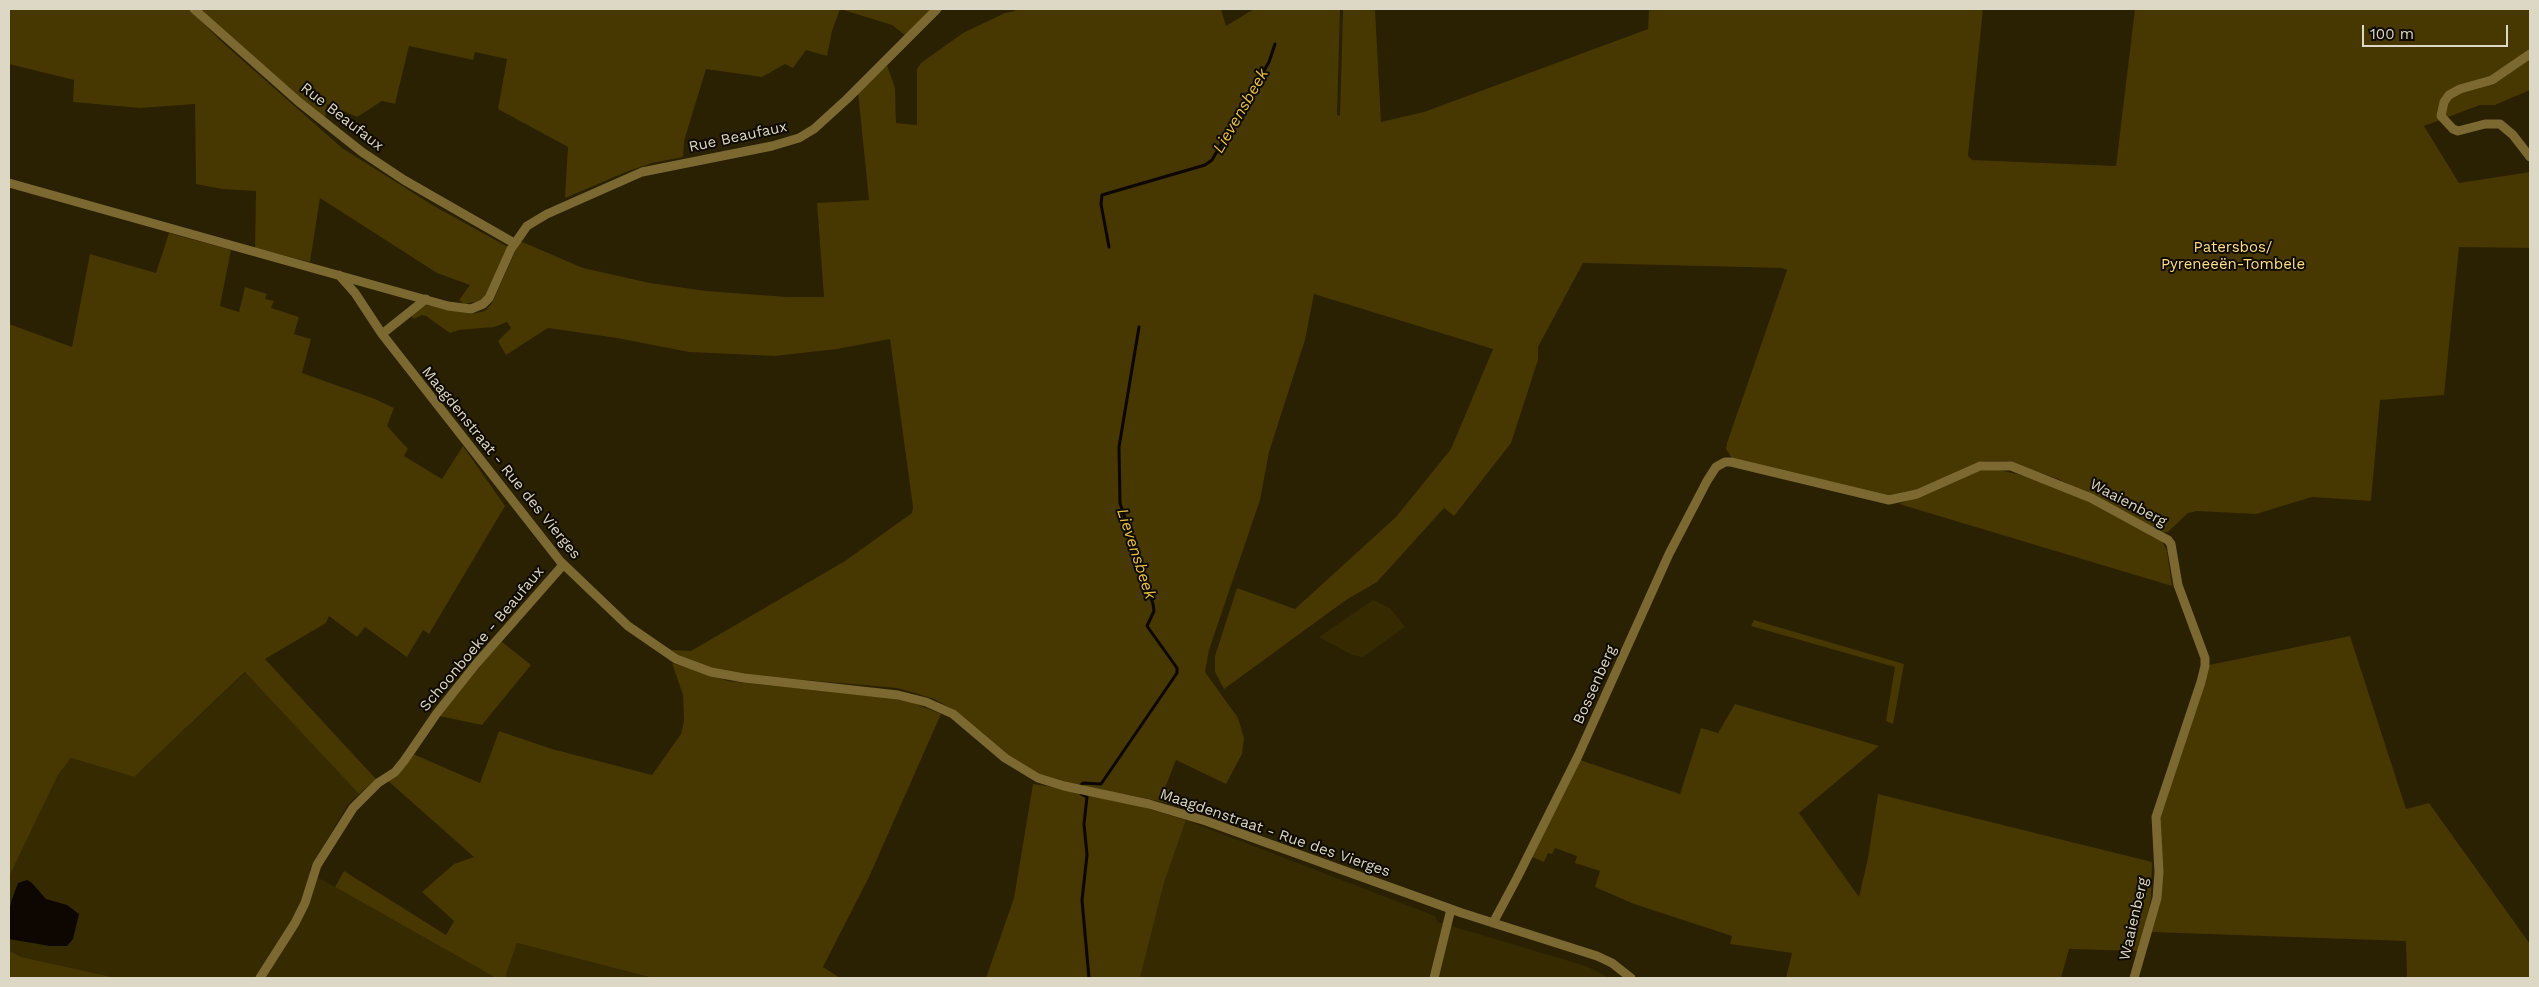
<!DOCTYPE html>
<html>
<head>
<meta charset="utf-8">
<style>
	body { margin:0 }
	#map { position:relative; width:2539px; height:987px; overflow:hidden; background:#2a2002; font-family:"Work Sans",sans-serif }
	canvas { display:block }
	.frame { position:absolute; inset:0; border:10px solid #ddd7c6; pointer-events:none }
	.scale { position:absolute; left:2362px; top:25px; width:146px; height:22px; box-sizing:border-box; border:2px solid #ddd7c6; border-top:0; padding-left:6px; font-size:15px; line-height:18px; white-space:nowrap; color:#ddd7c6; -webkit-text-stroke:4px #0f0b02; paint-order:stroke }
</style>
</head>
<body>
<div id="map">
<canvas width="2539" height="987"></canvas>
<div class="frame"></div>
<div class="scale">100 m</div>
</div>
<script>
const ctx = document.querySelector('canvas').getContext('2d');
ctx.lineJoin = 'round';
function paint(path, color) { ctx.fillStyle = color; ctx.fill(path, 'evenodd'); }
const poly = rows => new Path2D(rows.map(r => 'M' + r).join(''));
function strokePath(path, color, width, dash) { ctx.strokeStyle = color; ctx.lineWidth = width; ctx.lineCap = dash ? 'butt' : 'round'; ctx.setLineDash(dash || []); ctx.stroke(path); }
function write(font, color, halo, rows, align = 'center') {
  ctx.font = font + ' "Work Sans",sans-serif'; ctx.lineWidth = 4; ctx.setLineDash([]); ctx.textBaseline = 'middle'; ctx.strokeStyle = halo; ctx.fillStyle = color; for (const [text, x, y, turn = 0] of rows) {
    ctx.save(); ctx.translate(x, y); ctx.rotate((+turn || 0) * Math.PI / 180); ctx.textAlign = isNaN(turn) ? turn : align; if (halo) ctx.strokeText(text, 0, 0); ctx.fillText(text, 0, 0); ctx.restore();
  }
}
paint(poly([
	[1373,600,1390,608,1405,627,1363,657,1352,655,1319,637],
	[246,672,359,794,349,803,336,824,310,870,317,877,496,978,9,978,9,877,58,775,71,758,134,777],
	[1186,820,1435,916,1438,922,1586,966,1610,978,1140,978,1164,883],
	[517,943,653,978,505,978]
]), '#362a01');
paint(poly([
	[9,9,189,9,222,42,342,148,434,206,508,247,487,294,480,301,464,304,459,300,470,285,437,273,320,198,310,262,255,248,256,191,222,189,196,184,195,104,140,108,73,102,74,80,9,64],
	[198,9,933,9,906,36,892,25,840,9,832,31,827,56,806,50,793,68,785,64,762,77,706,69,684,141,683,157,652,163,626,172,565,198,568,147,498,109,507,59,475,52,473,60,409,46,395,104,382,101,357,117,327,104,325,121],
	[1015,9,1221,9,1226,26,1254,9,1340,9,1337,115,1340,116,1343,9,1375,9,1381,122,1424,112,1648,29,1649,9,1983,9,1968,156,1972,160,2116,166,2135,9,2530,9,2530,90,2495,105,2480,105,2424,126,2459,183,2530,172,2530,248,2459,247,2444,395,2380,400,2371,501,2312,497,2256,514,2197,511,2188,513,2168,532,2164,532,2058,479,2006,461,1983,461,1910,493,1889,497,1732,458,1726,449,1727,443,1787,270,1782,268,1583,263,1538,347,1538,360,1511,443,1454,516,1444,508,1377,582,1346,600,1224,689,1215,672,1215,656,1237,588,1295,609,1396,517,1451,449,1493,349,1314,294,1305,340,1269,452,1260,500,1209,650,1205,672,1238,718,1244,738,1242,754,1226,784,1176,760,1165,788,1171,790,1167,803,1130,795,1095,791,1046,778,1008,757,957,712,934,699,915,693,897,688,736,674,696,664,681,658,671,650,691,651,845,561,912,513,913,507,890,339,837,349,775,356,689,352,617,338,548,328,506,355,498,341,511,328,507,322,494,327,459,330,450,333,426,316,422,315,414,319,410,315,426,305,471,314,485,311,492,303,520,241,583,268,650,283,706,291,787,297,824,297,817,203,869,200,858,92,887,65,895,88,896,123,917,125,917,69,921,63,963,33,1005,13,1015,11],
	[169,233,231,250,220,306,239,312,245,287,267,294,265,299,274,301,271,308,299,317,294,334,311,339,302,373,375,399,394,408,387,426,408,449,404,456,442,479,463,446,505,506,429,634,423,630,407,657,365,627,357,637,329,616,326,623,265,659,376,779,359,794,245,672,134,777,71,758,58,775,9,877,9,324,72,347,90,254,156,273],
	[1990,468,2026,476,2088,501,2161,539,2167,551,2172,586,1899,504,1979,471],
	[1754,620,1904,664,1893,724,1886,721,1895,667,1751,626],
	[2350,636,2406,809,2429,803,2530,944,2530,978,2407,978,2406,941,2151,932,2158,824,2209,665],
	[501,641,531,665,482,725,439,716],
	[672,663,728,681,889,698,911,702,941,714,869,877,823,967,840,978,653,978,517,943,505,978,496,978,335,887,344,871,446,935,454,921,422,892,454,864,474,857,387,780,413,754,480,783,499,731,552,749,652,775,681,734,684,721,683,695],
	[1735,704,1879,746,1799,813,1859,897,1868,858,1878,794,2152,862,2151,898,2140,951,2069,949,2061,978,1786,978,1792,953,1730,944,1732,936,1634,904,1595,887,1600,871,1575,863,1577,856,1555,848,1552,854,1548,853,1544,862,1530,856,1580,760,1680,794,1701,728,1718,733],
	[1033,784,1096,793,1186,820,1164,883,1140,978,986,978,1014,898],
	[9,951,21,957,116,978,9,978]
]), '#473700');
paint(poly([
	[27,880,31,882,46,899,67,905,79,914,73,939,67,946,50,946,9,939,9,911,12,899,18,883]
]), '#0e0600');
strokePath(poly([
	[1109,247,1101,204,1102,195,1205,165,1212,160,1269,62,1275,44],
	[1080,786,1083,783,1101,784,1177,673,1177,668,1147,626,1154,611,1153,604,1120,503,1119,447,1139,327],
	[1081,794,1087,797,1084,824,1087,855,1082,900,1089,978]
]), '#0e0600', 3);
strokePath(poly([
	[194,9,299,102,362,152,404,180,514,243],
	[2530,54,2492,80,2460,89,2449,95,2444,102,2441,116,2453,129,2458,131,2485,124,2500,124,2513,135,2530,157],
	[9,183,448,306,471,309,483,304,489,298,511,249,527,226,547,214,642,172,772,146,799,138,814,129,847,99,937,9],
	[339,275,355,293,382,334,560,561,628,626,676,659,711,672,744,678,898,695,926,702,953,714,1005,758,1038,778,1064,786,1149,804,1206,821,1462,913,1597,956,1612,963,1631,978],
	[382,334,426,299],
	[1493,923,1517,878,1578,756,1669,554,1707,481,1716,467,1725,462,1731,462,1889,500,1917,494,1980,466,2011,466,2091,498,2168,540,2171,544,2178,585,2205,658,2205,666,2201,682,2156,817,2159,872,2157,898,2134,978],
	[260,978,295,923,305,903,317,865,353,808,378,783,395,772,404,761,437,713,476,664,563,565],
	[1434,978,1451,909]
]), '#7b6931', 9);
write('15px', '#ddd7c6', '#0f0b02', [
	["Rue Beaufaux",342,117,38],
	["Rue Beaufaux",738,137,-12],
	["Maagdenstraat - Rue des Vierges",501,463,51],
	["Waaienberg",2128,503,28],
	["Schoonboeke - Beaufaux",482,639,-50],
	["Bossenberg",1595,685,-66],
	["Maagdenstraat - Rue des Vierges",1275,833,19],
	["Waaienberg",2134,919,-77]
]);
write('15px', '#fcde84', '#0f0b02', [
	["Patersbos/",2233,248],
	["Pyreneeën-Tombele",2233,265]
]);
write('italic 16px', '#e6c044', '#0f0b02', [
	["Lievensbeek",1241,111,-60],
	["Lievensbeek",1136,554,72]
]);
</script>
</body>
</html>
